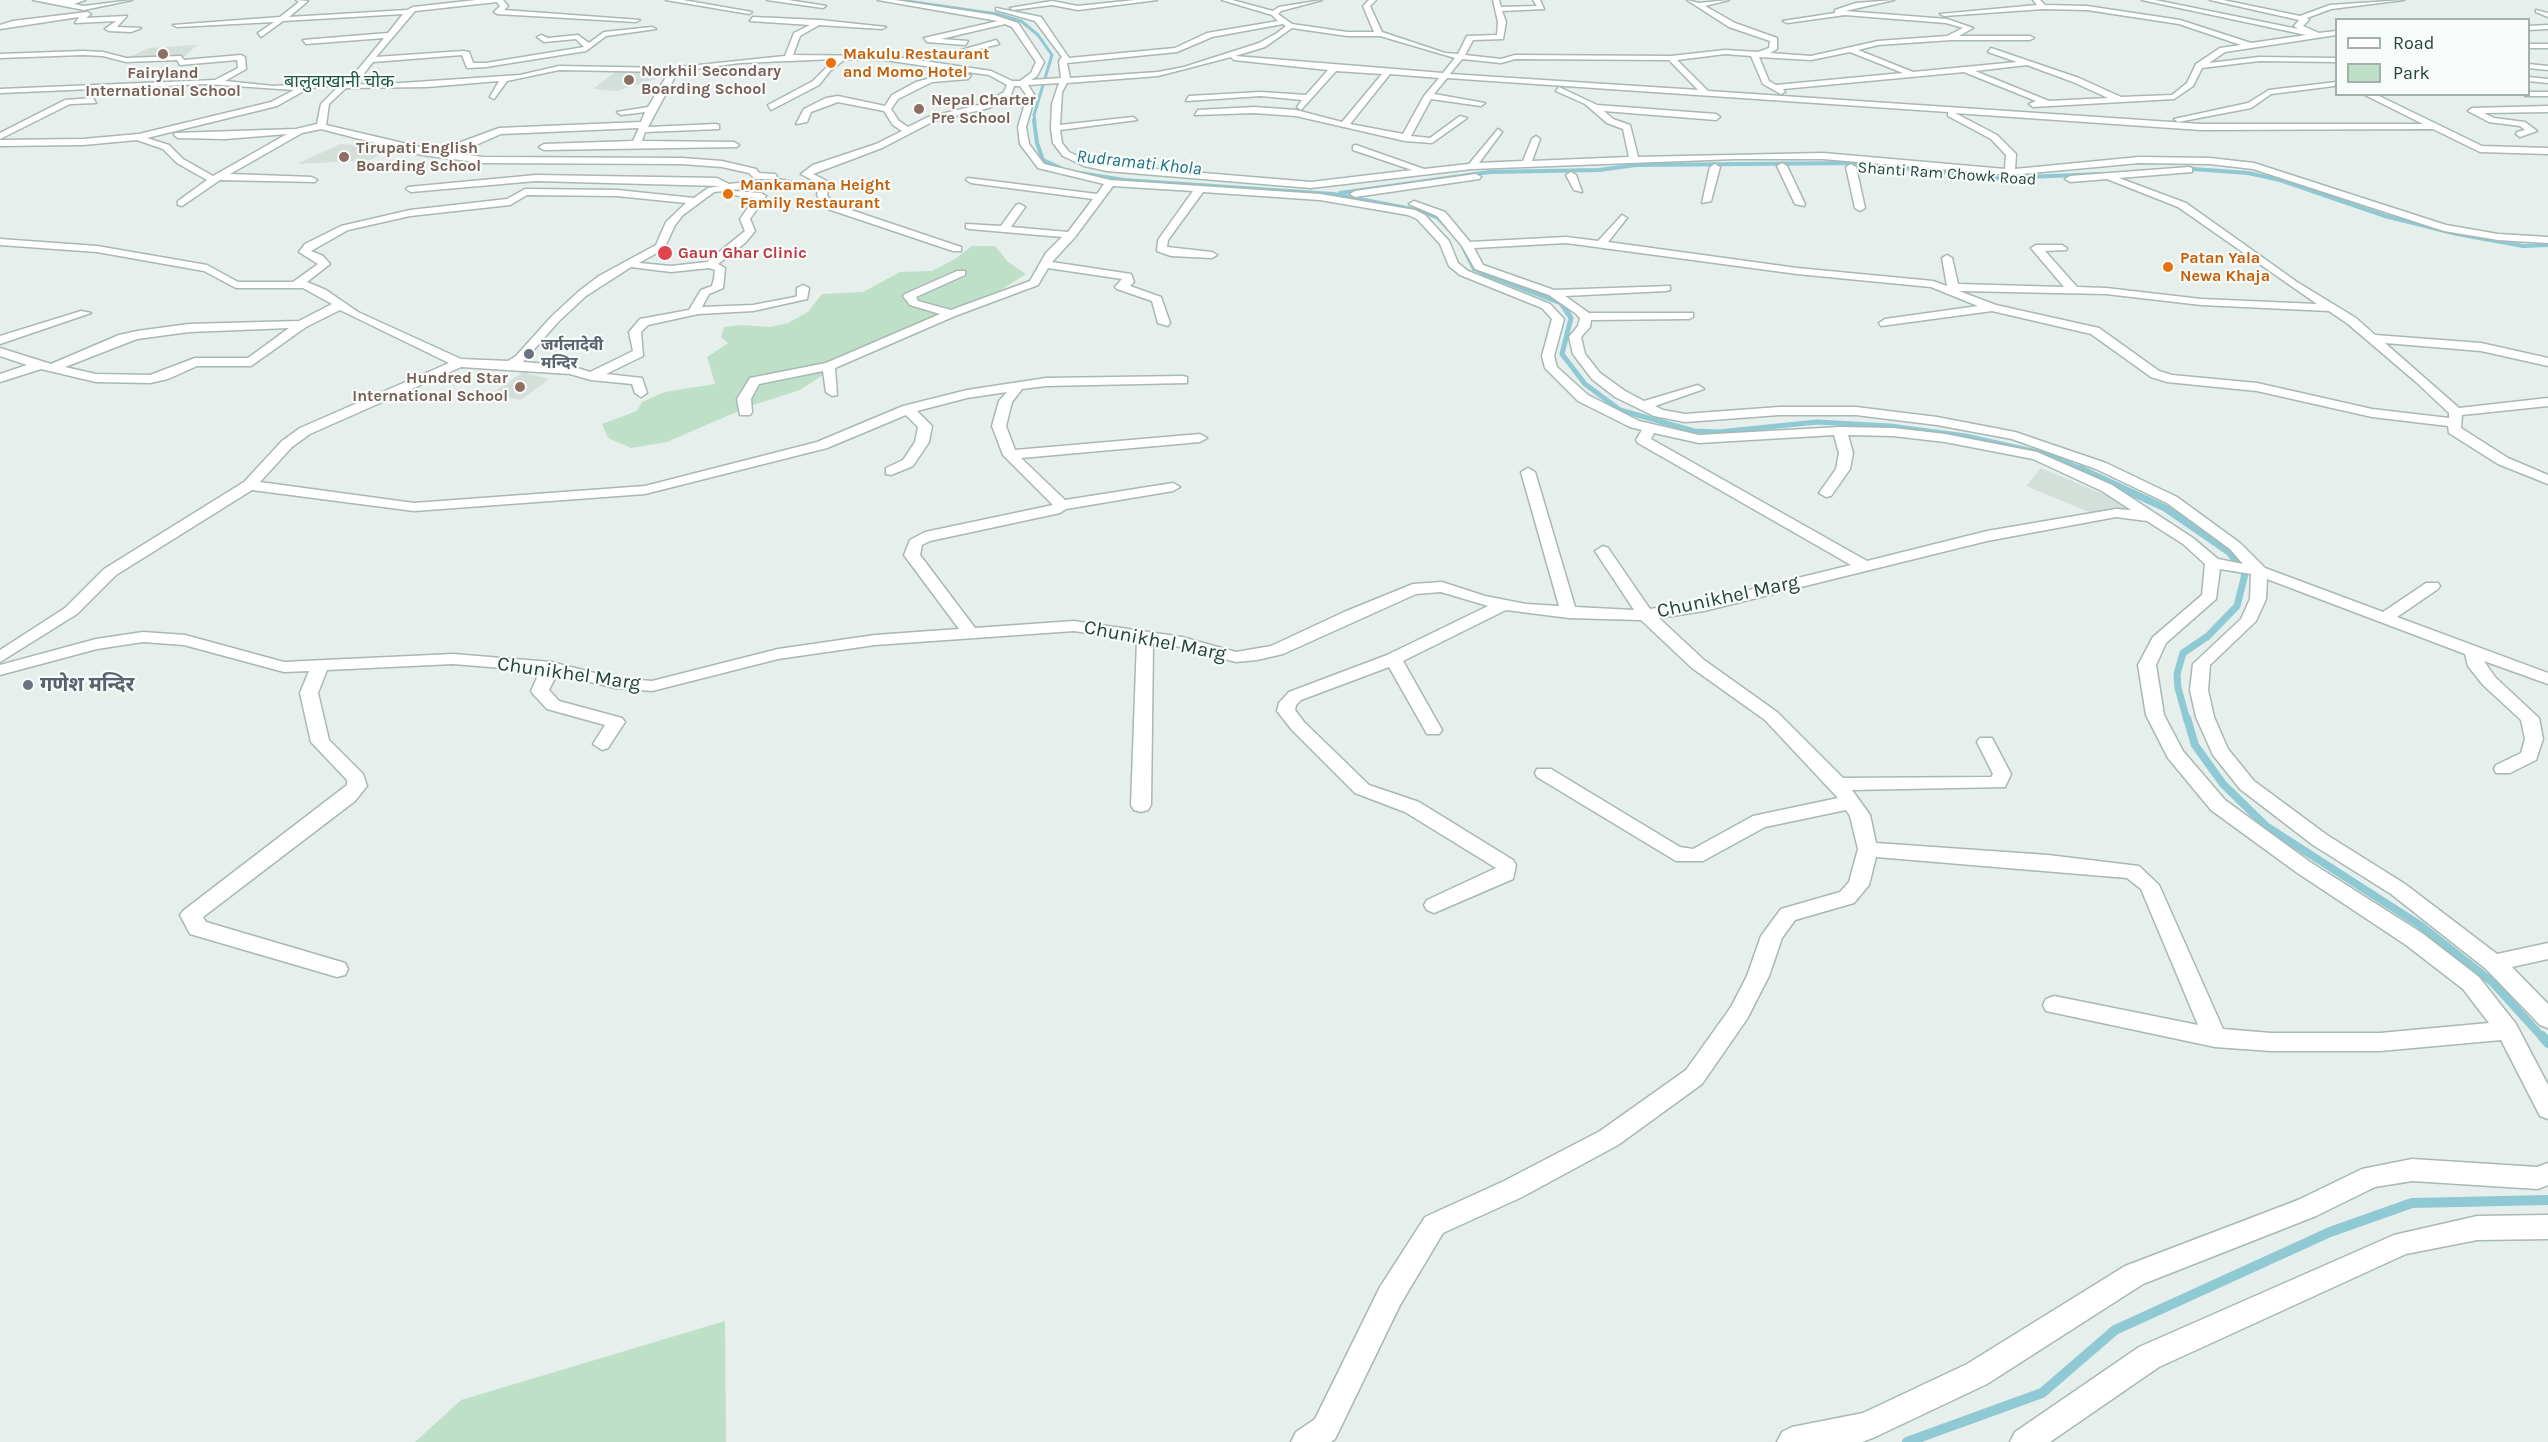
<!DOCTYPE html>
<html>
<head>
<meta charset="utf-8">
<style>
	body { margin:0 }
	#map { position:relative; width:2548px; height:1442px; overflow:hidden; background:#e6efeb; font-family:Karla,sans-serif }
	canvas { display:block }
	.legend { position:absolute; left:2335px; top:18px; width:195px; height:78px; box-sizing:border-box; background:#f7fbf9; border:2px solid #a3b1ad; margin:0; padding:8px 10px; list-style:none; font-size:18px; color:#24423a }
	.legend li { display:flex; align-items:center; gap:12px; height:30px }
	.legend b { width:30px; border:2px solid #a3b1ad }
</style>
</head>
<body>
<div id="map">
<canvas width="2548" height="1442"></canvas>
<ul class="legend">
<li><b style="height:8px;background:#fff"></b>Road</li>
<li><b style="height:16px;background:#bfe0c8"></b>Park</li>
</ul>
</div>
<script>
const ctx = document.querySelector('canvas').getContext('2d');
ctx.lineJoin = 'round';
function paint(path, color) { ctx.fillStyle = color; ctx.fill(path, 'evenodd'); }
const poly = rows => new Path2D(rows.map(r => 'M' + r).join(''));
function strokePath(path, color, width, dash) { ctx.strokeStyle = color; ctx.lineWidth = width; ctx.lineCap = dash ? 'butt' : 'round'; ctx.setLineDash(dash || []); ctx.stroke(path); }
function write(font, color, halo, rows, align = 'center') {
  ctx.font = font + ' Karla,"Noto Sans Devanagari",sans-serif'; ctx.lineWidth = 4.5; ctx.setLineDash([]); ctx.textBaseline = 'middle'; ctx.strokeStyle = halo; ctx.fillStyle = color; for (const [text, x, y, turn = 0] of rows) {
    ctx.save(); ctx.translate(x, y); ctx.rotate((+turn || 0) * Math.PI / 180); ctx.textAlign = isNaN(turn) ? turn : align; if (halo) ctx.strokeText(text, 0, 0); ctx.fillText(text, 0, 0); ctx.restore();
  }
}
paint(poly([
	[197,45,185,56,127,58,149,48],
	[618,70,667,70,659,78,617,91,593,89],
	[340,144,365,146,365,153,377,149,388,151,370,160,297,164],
	[523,372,549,379,521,400,491,394],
	[2041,468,2134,507,2101,517,2026,486]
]), '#d4dfda');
paint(poly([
	[972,246,995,246,1008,262,1026,274,974,307,845,361,800,390,750,406,667,442,631,448,608,438,602,424,637,411,642,402,665,392,715,384,707,357,728,343,721,337,724,327,741,325,769,327,788,323,808,312,822,294,863,292,900,272,932,271,955,259],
	[725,1321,726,1442,415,1442,461,1400]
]), '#bfe0c8');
strokePath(poly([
	[900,0,997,14,1021,21,1038,35,1052,55,1034,115,1035,121]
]), '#8ec9d4', 3);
strokePath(poly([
	[1034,120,1037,143,1043,160,1067,171,1124,180,1333,194,1417,210,1437,217,1450,230],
	[2180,168,2248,173,2280,180,2385,216,2457,234,2523,246,2548,245],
	[1340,193,1490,172,1599,170,1636,165,1854,163,2000,178,2102,174],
	[1460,241,1474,269,1487,275]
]), '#8ec9d4', 4);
strokePath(poly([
	[1483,273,1561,303,1571,318,1562,354,1585,384,1620,410,1694,431,1718,432,1817,422,1890,426,1966,436,2046,454,2084,470]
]), '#8ec9d4', 5);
strokePath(poly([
	[2081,469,2165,508,2229,552,2245,574,2237,606,2208,636,2183,653,2177,674,2178,688,2187,720]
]), '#8ec9d4', 7);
strokePath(poly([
	[2187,718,2195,745,2223,784,2266,826,2420,925,2492,982,2543,1038]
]), '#8ec9d4', 8);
strokePath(poly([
	[2542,1036,2548,1043],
	[1907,1442,2042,1393,2115,1330,2330,1232,2412,1203,2548,1200]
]), '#8ec9d4', 10);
const street = poly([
	[33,0,85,0,74,4,84,6,132,0,84,10,33,0],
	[296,0,308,1,289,17,407,10,413,7,476,0,503,0,508,6,504,10,640,20,636,22,497,14,494,12,500,6,497,2,415,11,376,57,463,51,469,52,473,63,486,63,584,47,576,39,544,42,537,37,541,35,548,38,578,35,589,43,604,32,652,27,656,29,606,36,586,51,486,67,467,68,462,55,373,62,362,76,347,83,371,85,520,75,559,66,670,68,785,56,794,33,810,25,750,21,753,17,820,20,886,27,882,29,819,25,800,36,793,55,884,56,918,60,991,71,1012,81,1020,81,1031,73,1036,62,1012,27,1005,24,941,39,968,41,965,45,927,42,924,38,998,21,878,0,895,0,994,15,1018,23,1044,62,1037,76,1031,80,1061,78,1059,61,1062,57,1035,21,996,10,996,8,1041,17,1069,58,1175,48,1207,33,1278,21,1272,15,1222,0,1232,0,1273,11,1279,7,1322,0,1281,11,1278,14,1292,24,1347,32,1374,32,1363,6,1369,0,1376,0,1370,6,1382,32,1445,53,1458,54,1467,36,1497,35,1498,22,1493,0,1499,0,1501,7,1537,6,1533,0,1540,0,1544,9,1502,11,1506,22,1503,39,1473,40,1465,55,1501,59,1515,55,1671,56,1725,50,1758,52,1769,48,1770,41,1729,27,1687,0,1699,3,1729,0,1705,6,1735,23,1777,38,1777,49,1770,53,1811,56,1878,41,1947,36,1963,28,1946,23,1845,15,1787,23,1783,21,1835,13,1835,10,1856,3,1894,0,1845,11,1947,19,1973,28,1959,36,2030,36,2034,38,2030,40,1951,40,1878,45,1858,50,1913,72,2017,62,1988,52,1991,48,2079,78,2121,97,2172,95,2187,83,2196,64,2220,48,2241,45,2179,24,2087,10,2043,9,1944,16,1940,14,2037,5,2033,0,2040,0,2045,5,2087,6,2180,20,2251,43,2306,35,2142,0,2155,0,2298,29,2294,26,2299,20,2210,0,2223,0,2300,16,2330,5,2404,0,2331,9,2307,18,2309,20,2303,26,2319,33,2336,31,2336,35,2225,52,2209,63,2259,57,2336,58,2336,62,2259,61,2202,68,2193,86,2174,99,2033,107,2029,104,2036,101,1964,72,1783,89,1785,92,1781,94,1763,84,1751,56,1725,54,1677,60,1708,91,2201,124,2423,124,2363,94,2375,94,2482,146,2548,148,2548,154,2480,152,2433,129,2201,130,1955,113,1997,135,2016,154,2015,169,2139,157,2210,158,2254,163,2446,225,2498,234,2548,237,2548,243,2498,240,2444,231,2253,169,2210,164,2139,163,2010,175,1823,159,1735,159,1472,169,1311,188,1107,171,1084,166,1063,156,1053,143,1051,128,1052,104,1059,83,1028,85,1035,96,1026,127,1029,144,1044,164,1110,180,1320,194,1415,210,1425,215,1449,241,1458,263,1468,271,1550,304,1564,319,1554,356,1557,367,1588,395,1639,421,1699,435,1840,427,1893,428,1945,434,2037,452,2112,485,2193,538,2218,559,2243,564,2230,549,2167,503,2096,469,2012,439,1937,425,1856,415,1779,415,1685,422,1654,416,1615,397,1592,379,1573,354,1569,337,1578,326,1580,318,1575,313,1549,295,1475,269,1462,246,1437,216,1409,204,1414,201,1445,212,1470,242,1566,237,1598,241,1622,215,1627,218,1608,242,1797,268,1933,281,1947,286,1942,258,1947,255,1952,258,1958,284,2064,287,2031,248,2036,245,2062,245,2067,248,2066,250,2045,251,2077,287,2106,288,2201,299,2317,304,2178,207,2107,179,2070,182,2065,179,2070,176,2189,167,2192,168,2192,172,2119,178,2186,203,2297,282,2356,318,2375,335,2481,343,2548,358,2548,366,2481,351,2385,343,2459,408,2548,398,2548,406,2462,415,2461,428,2508,458,2548,475,2548,484,2498,464,2449,433,2448,426,2372,417,2257,391,2167,382,2151,377,2091,334,1992,311,1881,326,1879,323,1885,319,1978,306,1931,287,1797,274,1566,243,1474,248,1483,265,1554,290,1670,286,1670,290,1666,291,1565,296,1589,313,1693,313,1693,317,1689,319,1591,320,1590,327,1581,337,1585,354,1600,373,1625,391,1644,401,1698,385,1704,389,1655,406,1663,410,1685,414,1779,407,1856,407,1937,417,2015,432,2106,463,2177,497,2240,543,2265,568,2383,612,2426,583,2438,583,2440,586,2438,589,2397,617,2548,673,2548,684,2484,661,2495,677,2539,718,2543,739,2536,760,2510,773,2496,773,2494,769,2496,765,2521,753,2525,739,2521,720,2483,685,2468,666,2465,654,2267,579,2266,599,2256,621,2210,665,2208,690,2214,717,2228,749,2254,781,2327,835,2405,884,2497,954,2548,943,2548,959,2512,967,2548,1004,2548,1028,2540,1025,2486,969,2391,894,2313,845,2240,789,2213,755,2196,717,2190,690,2193,664,2241,619,2250,599,2251,574,2220,569,2216,599,2166,643,2156,665,2164,715,2183,751,2225,800,2310,862,2422,933,2479,977,2516,1024,2548,1085,2548,1119,2540,1116,2501,1040,2380,1051,2271,1051,2215,1047,2046,1011,2043,1005,2046,999,2054,996,2198,1025,2141,889,2127,878,1876,857,1869,885,1854,903,1795,920,1782,938,1769,976,1747,1019,1702,1084,1618,1145,1522,1197,1443,1233,1400,1305,1335,1439,1331,1442,1291,1442,1296,1432,1315,1419,1380,1287,1425,1217,1504,1181,1600,1131,1686,1070,1731,1007,1747,976,1761,936,1781,909,1840,892,1849,882,1858,849,1850,816,1846,810,1765,827,1703,861,1676,861,1537,777,1535,773,1537,769,1551,769,1680,847,1693,849,1753,816,1838,798,1765,720,1692,668,1641,620,1569,618,1506,610,1403,661,1442,730,1439,734,1427,734,1389,667,1301,700,1296,705,1295,710,1304,722,1369,785,1419,802,1513,860,1516,865,1513,879,1441,910,1434,913,1427,910,1424,905,1427,900,1496,868,1405,812,1355,793,1292,730,1277,711,1279,703,1289,692,1387,655,1488,606,1441,592,1416,594,1283,654,1257,660,1236,662,1181,647,1153,643,1151,805,1148,810,1141,812,1134,810,1131,805,1137,640,1074,631,875,645,778,659,652,691,615,688,557,674,549,690,559,701,622,718,625,722,608,748,602,750,593,744,605,725,547,709,534,695,531,691,540,671,453,664,327,670,318,693,329,740,363,774,367,786,355,801,203,917,206,922,345,963,348,969,345,975,337,977,190,934,180,915,184,910,347,785,347,780,311,742,300,693,309,671,284,672,184,645,143,642,97,649,0,675,0,665,96,639,143,632,185,635,284,662,453,654,551,662,615,678,652,681,778,649,875,635,959,629,904,555,910,540,925,532,1053,505,1003,455,992,426,999,401,1007,392,967,398,917,411,932,426,929,442,913,466,891,475,886,474,886,468,903,460,915,442,918,427,906,415,827,448,645,494,414,511,252,490,116,575,77,614,0,662,0,650,65,608,104,569,244,482,282,441,300,428,449,363,340,310,306,327,251,366,197,366,168,379,150,383,96,382,41,369,0,382,0,374,27,365,0,356,0,348,51,364,119,335,137,331,189,324,299,321,332,304,303,288,236,288,204,271,97,252,0,245,0,239,97,246,207,265,238,282,293,282,318,264,299,252,305,244,341,226,410,210,507,199,525,189,617,190,694,198,708,188,720,186,536,181,411,192,406,189,408,187,536,175,717,178,729,184,777,179,811,185,819,184,801,174,813,165,876,144,902,131,893,125,884,111,838,102,811,112,807,122,796,124,804,109,826,98,838,96,885,106,892,95,916,82,931,78,971,75,968,79,932,82,898,99,891,109,899,121,908,127,928,117,983,104,1004,92,1007,85,989,75,884,60,845,59,830,71,819,85,771,110,768,105,813,81,835,59,740,63,678,71,648,127,716,124,719,125,719,129,645,132,642,141,734,142,739,145,737,147,544,150,539,147,544,144,633,141,639,128,501,134,476,145,446,152,483,157,682,158,722,161,756,169,759,173,775,174,777,176,772,179,755,179,749,173,722,167,682,164,483,163,422,155,321,129,302,133,230,174,312,177,317,180,315,182,220,180,182,206,178,205,178,201,207,180,177,163,163,149,137,140,83,145,0,146,0,140,83,139,139,134,271,102,294,90,207,84,0,93,0,89,215,80,238,68,237,60,180,65,177,60,126,62,103,56,83,55,0,58,0,54,83,51,103,52,126,58,181,56,184,60,241,55,245,57,246,69,225,81,273,86,336,82,356,72,384,38,306,44,303,40,388,33,403,14,283,21,261,37,258,33,274,22,177,27,173,25,280,17,299,2,296,0],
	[1283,24,1286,26,1277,33,1259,43,1184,67,1158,72,1070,78,1067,63,1177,52,1212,37,1283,24],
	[1292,28,1347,36,1380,36,1455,58,1443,73,1235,56,1265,47,1292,28],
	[1850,52,1903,73,1776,85,1769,81,1759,57,1811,60,1850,52],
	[1231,57,1234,60,1328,70,1306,95,1261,92,1189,96,1186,101,1261,96,1302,100,1297,107,1301,110,1336,71,1382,74,1342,122,1296,110,1254,107,1198,110,1195,115,1254,113,1296,116,1405,141,1432,143,1467,118,1460,116,1430,138,1411,136,1431,99,1481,106,1485,103,1434,94,1447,78,1948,112,1948,116,1991,139,2006,155,2005,169,1823,153,1638,157,1630,125,1613,119,1604,111,1716,120,1720,117,1716,114,1597,105,1559,87,1556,91,1585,104,1607,123,1623,129,1629,157,1532,161,1540,139,1536,136,1532,139,1523,161,1479,163,1502,132,1498,129,1469,164,1424,169,1356,145,1353,146,1353,150,1412,170,1311,182,1107,165,1090,162,1069,152,1062,143,1060,130,1137,120,1133,117,1060,125,1062,92,1067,83,1158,76,1231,57],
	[1462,59,1501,63,1515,59,1669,60,1698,90,1450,74,1462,59],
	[2027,65,2073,82,2108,98,2049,101,1975,71,2027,65],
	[559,70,669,72,648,107,617,112,621,115,645,112,641,122,499,128,437,151,326,125,329,104,346,88,427,87,499,81,490,97,494,99,507,81,559,70],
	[1390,74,1439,78,1424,96,1403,134,1350,124,1390,74],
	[324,86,338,87,321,104,317,124,296,129,175,133,174,135,178,138,225,139,287,134,213,176,183,159,169,145,147,138,277,106,307,89,324,86],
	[1014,86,1020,86,1027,96,1018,127,1020,144,1038,168,1104,184,1097,194,968,178,966,180,971,183,1093,199,1068,232,1011,227,1025,207,1020,204,1016,205,1001,226,966,224,966,228,970,229,1062,237,1046,253,1030,281,951,310,918,301,916,297,965,275,965,271,957,271,905,294,903,296,910,305,940,314,826,363,750,378,737,399,740,415,750,415,752,412,751,399,759,384,823,371,826,392,832,396,837,395,835,368,955,316,1038,285,1048,268,1122,279,1115,287,1117,289,1152,301,1158,323,1168,326,1170,323,1161,297,1130,286,1134,282,1131,274,1052,262,1075,237,1113,186,1193,191,1158,240,1157,251,1171,256,1212,258,1217,255,1212,252,1167,247,1168,240,1203,192,1320,200,1408,215,1417,219,1440,244,1449,266,1460,275,1542,308,1552,319,1542,356,1545,368,1578,401,1630,427,1642,430,1636,440,1638,443,1851,565,1704,601,1650,609,1608,548,1603,546,1595,551,1634,610,1575,607,1535,472,1528,468,1521,472,1559,606,1526,604,1485,596,1442,582,1413,584,1344,612,1271,646,1236,652,1182,637,1074,621,975,628,920,555,922,545,930,541,1060,513,1066,509,1173,491,1180,487,1173,483,1065,500,1021,458,1200,442,1207,438,1200,434,1015,450,1006,426,1012,402,1022,389,1046,386,1187,383,1187,377,1183,376,1046,378,967,390,903,406,817,442,645,486,414,503,260,482,292,447,310,434,461,367,570,374,591,380,632,384,635,393,641,397,647,393,642,378,606,374,643,356,641,332,648,325,698,314,753,311,807,299,809,288,803,285,797,288,797,296,795,297,753,305,702,307,709,294,723,288,725,268,718,264,745,243,755,231,750,219,766,196,761,193,733,191,733,195,755,198,740,219,745,231,707,262,671,266,639,263,664,249,675,225,683,215,714,192,777,185,818,190,817,195,825,208,953,251,961,251,961,247,833,204,827,195,829,182,813,174,882,148,934,121,989,108,1011,95,1014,86],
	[527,195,617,196,686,203,666,222,656,245,599,276,578,292,551,317,516,356,508,361,461,359,358,312,326,290,307,282,330,264,323,256,311,251,348,230,410,216,510,205,527,195],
	[631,267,671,272,709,268,715,270,714,279,712,286,701,290,689,310,640,319,629,332,633,351,590,372,571,366,523,362,559,321,586,296,631,267],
	[1959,291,2106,294,2201,305,2329,311,2348,324,2416,382,2449,413,2449,418,2372,409,2257,383,2172,375,2159,371,2099,328,1996,305,1959,291],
	[289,328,248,358,195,358,150,375,96,374,65,367,137,339,189,332,289,328],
	[1654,433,1699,443,1834,435,1839,453,1836,469,1819,493,1826,497,1831,496,1850,469,1853,453,1848,435,1893,436,1945,442,2033,459,2102,491,2131,510,2116,509,1987,531,1867,561,1651,439,1654,433],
	[2116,517,2147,521,2183,544,2205,564,2202,595,2153,637,2138,665,2146,715,2168,758,2211,810,2296,872,2406,945,2463,989,2489,1023,2380,1033,2271,1033,2223,1029,2159,885,2139,866,2048,855,1876,843,1870,815,1852,790,2005,787,2011,774,1992,738,1980,738,1977,742,1993,774,1991,777,1843,778,1777,712,1704,660,1659,618,1704,611,1987,541,2116,517],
	[666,0,683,0,752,12,749,14,666,0],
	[767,0,788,0,826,6,823,8,767,0],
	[1135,0,1157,0,1078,10,1052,5,1013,10,1010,8,1052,1,1078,6,1135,0],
	[2536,10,2548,13,2548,17,2536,12,2536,10],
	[87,12,91,14,86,18,127,16,117,27,141,28,131,32,109,31,105,29,116,21,75,23,79,17,0,29,0,25,13,21,87,12],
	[2548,25,2548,29,2528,30,2528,26,2548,25],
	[996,40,999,44,955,55,951,53,996,40],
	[2528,44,2548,44,2548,48,2528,48,2528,44],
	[2528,64,2548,66,2548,70,2528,68,2528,64],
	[2528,77,2548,79,2548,83,2528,81,2528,77],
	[2336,82,2334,86,2271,94,2251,108,2178,122,2174,119,2248,103,2269,90,2336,82],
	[2528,92,2548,92,2548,96,2525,96,2528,92],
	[93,98,96,103,70,104,0,139,0,133,65,100,93,98],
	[2548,106,2548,112,2484,113,2494,118,2525,122,2537,131,2520,137,2516,134,2517,132,2525,130,2520,126,2489,122,2468,111,2472,108,2548,106],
	[1782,163,1787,166,1805,204,1804,206,1795,204,1777,166,1782,163],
	[1715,164,1720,167,1711,201,1702,203,1710,167,1715,164],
	[1851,164,1856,167,1865,208,1860,211,1855,208,1846,167,1851,164],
	[1571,172,1576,175,1582,192,1574,190,1566,175,1571,172],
	[1476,174,1481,177,1479,179,1355,197,1350,194,1355,191,1476,174],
	[81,311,91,313,0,344,0,336,81,311],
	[2412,1159,2537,1167,2548,1163,2548,1185,2538,1189,2412,1181,2375,1187,2316,1216,2143,1284,1987,1384,1875,1437,1862,1442,1777,1442,1782,1432,1792,1427,1863,1413,1967,1364,2125,1266,2298,1200,2362,1169,2412,1159],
	[2548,1215,2548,1239,2477,1240,2406,1254,2159,1367,2050,1442,2010,1442,2015,1432,2139,1347,2394,1235,2477,1216,2548,1215]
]);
strokePath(street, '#a8b8b2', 3);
paint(street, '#fff');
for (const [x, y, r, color] of [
	[163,54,6,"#8d6e63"],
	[831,63,6,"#e8710a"],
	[629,80,6,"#8d6e63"],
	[919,109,6,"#8d6e63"],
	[344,157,6,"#8d6e63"],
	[728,194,6,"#e8710a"],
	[665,253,8,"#e0444e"],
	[2168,267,6,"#e8710a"],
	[529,354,6,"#6b7280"],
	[520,387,6,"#8d6e63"],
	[28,685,6,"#6b7280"]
]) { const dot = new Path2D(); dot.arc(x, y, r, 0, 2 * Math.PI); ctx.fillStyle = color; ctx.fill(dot); strokePath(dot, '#f7fbf9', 2); }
write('bold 16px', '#c56008', '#f7fbf9', [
	["Makulu Restaurant",843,54],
	["and Momo Hotel",843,72],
	["Mankamana Height",740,185],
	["Family Restaurant",740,203],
	["Patan Yala",2180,258],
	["Newa Khaja",2180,276]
], 'left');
write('bold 16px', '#785e54', '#f7fbf9', [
	["Norkhil Secondary",641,71],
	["Boarding School",641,89],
	["Fairyland",163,73,"center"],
	["International School",163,91,"center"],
	["Nepal Charter",931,100],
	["Pre School",931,118],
	["Tirupati English",356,148],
	["Boarding School",356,166],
	["Hundred Star",508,378,"right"],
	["International School",508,396,"right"]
], 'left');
write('16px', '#24423a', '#f7fbf9', [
	["Shanti Ram Chowk Road",1947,174,4]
]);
write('bold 16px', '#be3a42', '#f7fbf9', [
	["Gaun Ghar Clinic",678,253]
], 'left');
write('bold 16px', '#5b616d', '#f7fbf9', [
	["जर्गलादेवी",541,345],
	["मन्दिर",541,363]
], 'left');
write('18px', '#1f5548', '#f7fbf9', [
	["बालुवाखानी चोक",339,82]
]);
write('italic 18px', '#1c6f80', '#f7fbf9', [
	["Rudramati Khola",1139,163,6]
]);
write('20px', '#24423a', '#f7fbf9', [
	["Chunikhel Marg",1728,597,-12],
	["Chunikhel Marg",1155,641,11],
	["Chunikhel Marg",569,674,8]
]);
write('bold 20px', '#5b616d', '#f7fbf9', [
	["गणेश मन्दिर",40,685]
], 'left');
</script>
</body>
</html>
